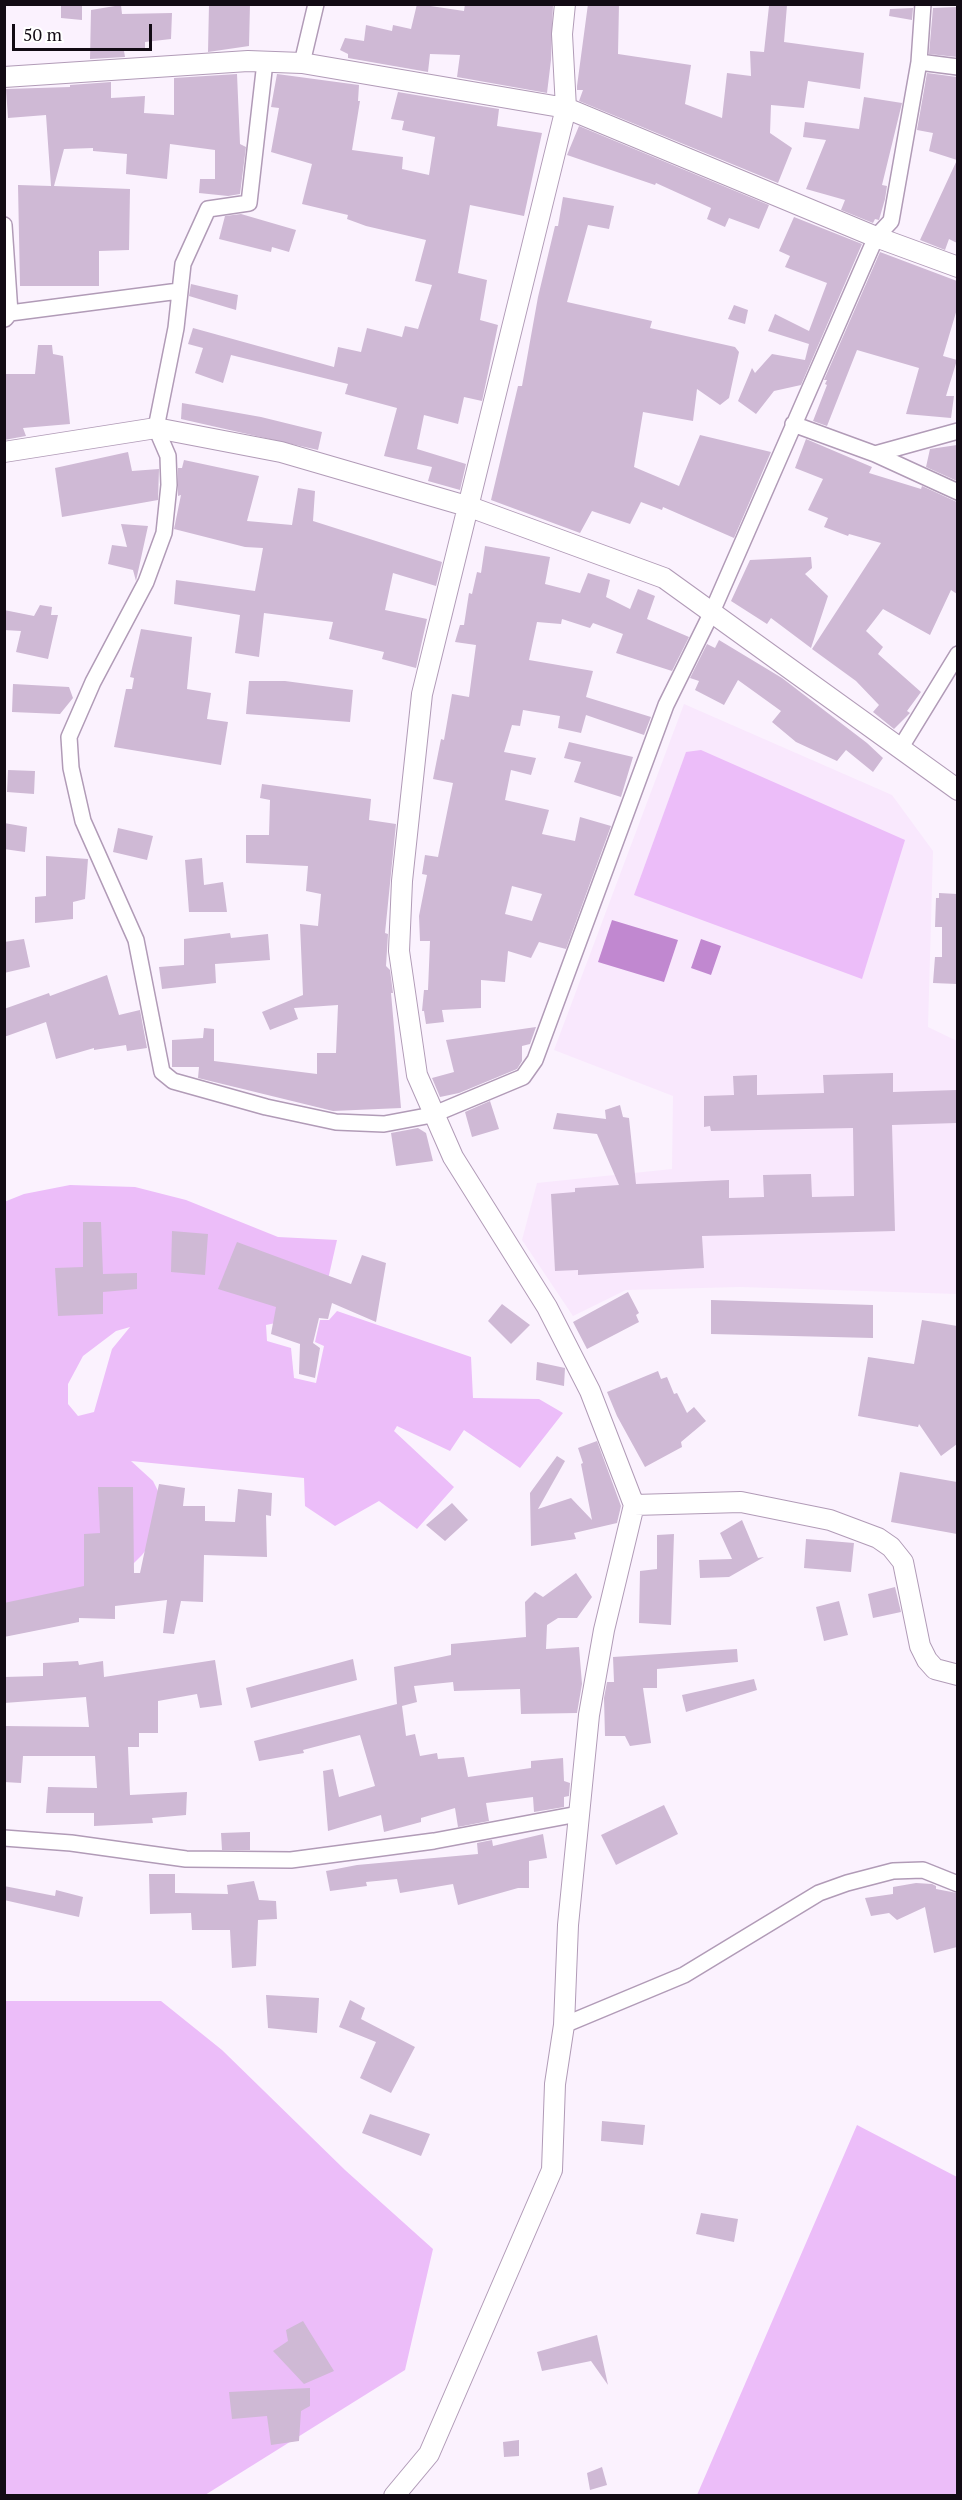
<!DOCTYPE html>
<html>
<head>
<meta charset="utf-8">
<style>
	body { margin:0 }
	#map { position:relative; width:962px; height:2500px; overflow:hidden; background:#fbf2fe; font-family:"PT Serif",serif }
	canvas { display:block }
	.frame { position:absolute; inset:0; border:6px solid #120b14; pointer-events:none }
	.scale { position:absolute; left:12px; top:24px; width:140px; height:27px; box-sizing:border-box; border:3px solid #120b14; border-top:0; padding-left:8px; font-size:18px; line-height:21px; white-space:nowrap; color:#120b14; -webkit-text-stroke:4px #fff; paint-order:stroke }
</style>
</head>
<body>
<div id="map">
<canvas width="962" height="2500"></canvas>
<div class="frame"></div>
<div class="scale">50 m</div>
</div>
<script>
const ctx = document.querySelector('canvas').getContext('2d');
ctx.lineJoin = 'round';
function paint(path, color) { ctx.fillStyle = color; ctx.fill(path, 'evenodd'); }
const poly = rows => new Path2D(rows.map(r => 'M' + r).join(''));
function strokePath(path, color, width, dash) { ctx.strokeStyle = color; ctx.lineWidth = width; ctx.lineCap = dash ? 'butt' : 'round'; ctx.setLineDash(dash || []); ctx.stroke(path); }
paint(poly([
	[684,704,892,795,933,851,928,1027,957,1041,957,1294,740,1287,626,1290,573,1316,522,1240,537,1183,672,1169,673,1096,554,1050]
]), '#f9e8fd');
paint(poly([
	[701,750,905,840,862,979,634,895,686,752],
	[70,1185,135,1187,186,1200,278,1237,337,1240,324,1297,300,1318,266,1325,267,1341,291,1348,294,1378,316,1383,324,1346,315,1342,320,1320,329,1320,337,1311,471,1357,473,1398,539,1399,563,1413,520,1468,464,1430,450,1451,397,1426,394,1431,454,1487,417,1529,379,1501,335,1526,305,1506,304,1478,131,1461,153,1481,166,1507,162,1529,142,1555,116,1581,5,1631,4,1202,24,1194],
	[130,1327,112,1349,94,1412,78,1416,68,1404,68,1384,83,1356,116,1331],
	[4,2001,161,2001,222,2050,345,2170,433,2249,405,2370,205,2495,5,2495],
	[857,2125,957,2177,957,2495,697,2495]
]), '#ecbdf9');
paint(poly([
	[612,920,678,940,664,982,598,962],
	[701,939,721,946,711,975,691,968]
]), '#c188d0');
paint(poly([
	[61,4,82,4,82,20,61,18],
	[209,4,250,4,249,46,208,52],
	[417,4,464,11,465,4,553,4,551,60,547,93,457,77,460,55,430,54,428,72,348,58,348,54,340,50,345,38,364,41,366,25,392,31,393,25,411,29],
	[588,4,619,4,618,54,691,65,685,104,722,118,727,73,751,76,750,51,764,52,769,6,787,5,784,42,864,53,860,89,808,81,804,108,771,105,770,133,792,148,778,183,579,101,583,90,577,90,577,86],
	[121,5,122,14,172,13,171,39,145,42,145,49,124,51,125,57,90,59,91,10],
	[957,7,957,57,929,54,933,8],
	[913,8,912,20,889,16,890,9],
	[927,73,957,77,957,243,949,239,945,250,920,240,957,160,929,151,933,133,917,130],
	[237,74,240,144,246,147,240,194,228,196,199,193,200,179,215,179,215,150,170,144,167,179,126,174,127,154,93,151,93,148,64,149,54,186,130,189,129,250,99,251,99,286,20,286,18,185,51,186,46,115,8,118,6,89,70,87,70,85,111,82,111,98,145,96,144,113,174,115,174,78],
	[277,74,359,85,358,101,360,101,352,150,403,157,402,169,429,175,435,137,402,130,404,121,391,119,398,92,499,109,497,126,542,133,524,216,470,205,458,273,487,280,480,320,498,325,488,373,482,401,464,397,458,424,424,415,417,449,466,464,460,490,428,481,432,467,384,456,397,408,345,394,348,384,231,355,223,383,195,373,203,348,188,344,193,328,334,367,338,347,361,352,367,328,402,337,405,326,418,329,432,285,415,281,426,240,366,226,347,219,348,215,302,204,312,164,271,152,279,108,271,107],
	[864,97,902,103,882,185,887,186,885,199,879,220,875,219,873,223,841,210,845,200,806,189,826,140,803,137,805,122,859,129],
	[579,126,769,205,759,229,729,218,725,227,707,219,711,208,656,183,655,185,567,155],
	[563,197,614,206,609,229,588,225,567,302,652,321,650,328,735,347,739,352,729,398,720,405,697,389,693,421,643,412,634,467,679,486,700,435,771,452,734,538,663,507,662,510,641,502,630,524,592,511,580,533,491,500,518,386,522,386,538,297,555,226,558,226],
	[241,214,296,230,289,252,272,247,271,252,219,239,225,216],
	[794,217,862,244,801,385,774,391,756,414,738,401,752,368,755,373,772,354,805,360,809,344,768,331,775,314,809,331,827,283,785,267,790,256,779,251],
	[880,252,957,281,957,309,943,356,957,360,946,396,954,396,951,418,906,414,919,368,857,350,827,426,813,421,827,385,825,384,827,380,824,380],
	[191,284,238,295,236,310,189,296],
	[734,305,748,310,745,324,728,319],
	[38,345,52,345,53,354,63,356,70,424,23,428,26,436,4,440,4,374,35,374],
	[182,403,261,417,322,432,318,450,181,419],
	[806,439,872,467,869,473,921,489,922,486,957,502,957,594,951,590,930,635,883,609,866,631,883,647,878,654,921,692,907,711,910,713,894,729,873,712,879,705,856,681,812,649,881,543,849,534,848,536,824,527,828,518,808,510,823,479,795,468],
	[957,445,957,481,926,467,930,449],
	[128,452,132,471,159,469,158,500,62,517,55,468],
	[184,460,259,476,247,521,292,525,298,488,315,491,313,521,442,562,436,586,393,573,385,610,427,619,416,668,382,659,384,652,329,639,333,622,264,613,259,657,235,653,240,615,174,604,176,580,255,591,263,548,245,547,174,529,181,495,178,496,178,468,182,468],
	[121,524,148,526,136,581,133,570,108,564,112,545,127,547],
	[485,546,550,557,545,584,580,593,588,573,610,580,606,597,630,609,638,589,655,596,647,619,689,637,672,671,616,653,623,634,593,623,590,628,562,619,561,624,537,622,529,660,593,671,586,697,651,717,644,735,586,715,581,733,558,728,560,716,523,710,520,726,512,725,504,752,536,758,531,775,511,770,505,800,549,810,542,834,575,841,580,817,611,826,566,949,539,942,531,958,508,951,505,982,481,980,481,1008,442,1010,444,1022,426,1024,424,1011,422,1011,424,990,428,990,430,941,420,941,419,916,427,875,422,874,425,855,438,857,453,783,433,779,441,739,444,740,452,694,469,697,476,645,455,642,460,625,464,625,469,593,472,594,477,572,481,573],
	[512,886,542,894,532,921,505,914],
	[811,557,812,568,805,574,828,596,811,648,771,618,767,624,731,601,750,560],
	[40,605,52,607,51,615,58,615,48,659,16,652,21,631,4,630,4,610,34,616],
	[141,629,192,637,187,689,211,693,207,719,228,722,221,765,114,747,126,689,132,689,134,678,130,677],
	[719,640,782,678,867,743,883,758,873,772,846,750,837,761,796,742,772,722,781,711,738,680,724,705,695,690,699,681,690,678,707,644,715,648],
	[249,681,285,681,353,690,350,722,246,714],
	[13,684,69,687,73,698,60,714,12,712],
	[569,742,633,757,621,797,574,782,581,762,564,758],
	[8,770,35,771,34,794,7,792],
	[262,784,371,799,369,820,396,824,385,933,388,934,386,966,390,970,393,993,391,993,401,1108,333,1111,198,1078,199,1067,172,1067,172,1040,203,1038,204,1028,214,1029,214,1061,317,1074,317,1053,336,1053,338,1005,294,1008,298,1019,270,1030,262,1012,303,995,300,924,318,926,321,894,306,891,308,866,246,863,246,835,269,835,270,800,260,798],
	[4,823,27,827,25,852,4,849],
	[118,828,153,836,147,860,113,852],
	[46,856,88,859,85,899,73,902,73,919,35,923,35,897,46,896],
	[202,858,204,885,223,882,227,912,189,912,185,860],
	[939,893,957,894,957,984,933,983,935,957,942,957,942,927,935,927,936,898,939,898],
	[230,933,231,938,268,934,270,960,215,964,216,983,162,989,159,967,184,965,184,939],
	[24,939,30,967,4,973,4,942],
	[107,975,119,1015,140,1010,147,1048,127,1051,126,1045,94,1050,94,1048,56,1059,46,1022,4,1037,4,1009,49,993,50,996],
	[536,1027,530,1044,522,1046,522,1061,517,1069,459,1093,440,1097,432,1078,454,1072,446,1040],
	[893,1073,893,1092,957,1090,957,1123,892,1125,895,1231,702,1236,704,1268,578,1275,578,1270,555,1271,551,1194,575,1192,575,1188,619,1185,597,1134,553,1129,557,1113,606,1119,605,1110,620,1105,623,1117,629,1118,636,1184,729,1180,729,1198,764,1197,763,1175,811,1174,812,1197,854,1196,853,1128,711,1131,710,1126,704,1127,704,1096,734,1095,733,1076,757,1075,757,1095,824,1093,823,1075],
	[490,1101,499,1129,472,1137,465,1112],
	[418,1128,426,1133,433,1161,396,1166,391,1133],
	[83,1222,101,1222,103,1274,137,1273,137,1289,103,1292,103,1314,58,1316,55,1268,83,1267],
	[172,1231,208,1234,205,1275,171,1272],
	[237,1242,351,1284,362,1255,386,1263,376,1322,332,1303,328,1319,319,1318,313,1343,320,1348,315,1378,299,1374,300,1344,271,1334,276,1307,218,1289],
	[628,1292,639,1313,636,1315,639,1322,587,1349,573,1322],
	[711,1300,873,1305,873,1338,711,1334],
	[502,1304,530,1325,511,1344,488,1321],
	[922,1320,957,1326,957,1444,941,1456,919,1424,918,1427,858,1416,868,1357,914,1364],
	[537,1362,565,1368,564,1386,536,1380],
	[658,1371,661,1379,667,1377,674,1394,677,1393,687,1413,694,1407,706,1421,681,1442,682,1447,645,1467,617,1416,607,1392],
	[597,1441,621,1506,617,1523,574,1533,576,1539,531,1546,530,1493,557,1456,565,1461,538,1509,571,1498,592,1520,581,1464,583,1463,578,1448],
	[900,1472,957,1482,957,1534,891,1522],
	[159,1484,185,1488,183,1506,205,1506,205,1521,235,1522,238,1489,272,1493,271,1516,266,1515,267,1557,204,1555,203,1602,181,1601,174,1634,163,1633,167,1600,115,1606,115,1619,79,1618,79,1622,4,1637,4,1603,84,1586,84,1534,100,1533,98,1487,133,1487,134,1573,140,1573],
	[452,1503,468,1520,445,1541,426,1525],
	[742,1520,758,1558,764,1557,729,1577,700,1578,699,1560,732,1559,720,1533],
	[674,1534,671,1625,639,1623,640,1571,657,1569,657,1535],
	[806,1539,854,1543,851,1572,804,1568],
	[576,1573,592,1597,577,1618,558,1618,547,1625,546,1649,579,1647,582,1684,577,1713,521,1714,520,1689,454,1691,453,1682,414,1686,417,1702,402,1706,406,1736,415,1734,420,1756,437,1753,438,1759,464,1757,468,1777,531,1768,531,1761,563,1758,564,1781,570,1783,569,1796,564,1797,564,1807,534,1812,533,1797,486,1803,489,1821,458,1827,455,1808,421,1818,421,1822,384,1832,381,1815,328,1831,323,1771,333,1769,339,1797,375,1786,360,1735,303,1750,304,1753,259,1761,254,1741,397,1704,394,1667,451,1655,451,1644,526,1637,525,1602,535,1592,543,1597],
	[895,1587,901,1612,873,1618,868,1594],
	[839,1601,848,1635,824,1641,816,1607],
	[737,1649,738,1662,657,1669,657,1688,643,1688,651,1743,630,1746,625,1736,605,1736,604,1698,607,1682,614,1682,613,1657],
	[353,1659,357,1680,251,1708,246,1688],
	[215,1660,222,1705,200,1708,197,1694,158,1701,158,1733,139,1733,139,1747,128,1747,130,1795,187,1792,186,1815,152,1818,153,1823,94,1826,94,1813,46,1813,48,1787,97,1788,95,1756,23,1756,21,1783,4,1782,4,1726,89,1727,86,1697,4,1703,4,1677,43,1676,43,1663,78,1661,79,1665,103,1661,104,1677],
	[754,1679,757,1690,686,1712,682,1695],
	[664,1805,678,1834,616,1865,601,1835],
	[250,1832,250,1850,222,1850,221,1833],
	[543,1834,547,1858,529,1861,529,1888,518,1888,458,1905,453,1884,400,1893,397,1879,366,1882,367,1886,330,1891,326,1871,357,1865,478,1854,477,1843,492,1840,493,1846],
	[149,1874,175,1874,175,1893,228,1894,227,1885,254,1881,259,1900,276,1901,277,1919,258,1920,256,1966,232,1968,230,1930,192,1930,191,1913,150,1914],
	[916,1883,932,1884,936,1886,936,1889,957,1893,957,1947,934,1953,925,1907,897,1920,889,1913,871,1916,865,1898,893,1894,893,1887],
	[4,1886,55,1896,56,1890,83,1897,79,1917,4,1900],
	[266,1995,319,1998,317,2033,268,2028],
	[350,2000,365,2008,361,2019,415,2047,391,2093,360,2078,376,2042,339,2027],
	[370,2114,430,2134,421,2156,362,2133],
	[602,2121,645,2125,643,2145,601,2141],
	[701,2213,738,2219,734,2242,696,2234],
	[303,2321,334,2371,304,2384,273,2351,288,2341,286,2330],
	[597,2335,608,2385,591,2361,542,2371,537,2352],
	[310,2388,310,2406,301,2411,299,2441,271,2445,267,2416,232,2419,229,2392],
	[519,2440,519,2456,504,2457,503,2442],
	[602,2467,607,2485,590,2490,587,2473]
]), '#cfb9d5');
const minor = poly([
	[265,62,249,203,208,209,183,264,176,328,156,428,168,456,169,485,164,533,146,582,93,682,69,737,71,768,83,821,136,940,162,1072,173,1081,266,1107,336,1122,384,1124,432,1115,523,1077,535,1060,666,705,712,612,876,237,891,221,919,62,923,4],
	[919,62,958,67],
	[302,63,316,4],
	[4,225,10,313,5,319],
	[10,313,179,291],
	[793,424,875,454,958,492],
	[875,454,958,431],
	[901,747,958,654],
	[4,1838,71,1843,186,1859,291,1860,434,1841,578,1814],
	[564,2025,684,1975,819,1893,847,1883,893,1871,923,1870,958,1884]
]);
const tertiary = poly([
	[565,4,562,34,566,108,422,694,402,881,399,951,417,1075,453,1157,547,1307,590,1391,634,1505,741,1502,830,1520,878,1538,891,1547,903,1562,920,1646,927,1660,935,1669,958,1675],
	[4,77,248,61,302,63,566,108,876,237,958,267],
	[4,452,156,428,281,452,470,507,664,578,958,790],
	[394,2496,429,2454,552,2170,555,2084,564,2025,568,1925,589,1715,604,1630,634,1505]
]);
strokePath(minor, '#b19bb7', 18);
strokePath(tertiary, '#b19bb7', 22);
strokePath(minor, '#fff', 15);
strokePath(tertiary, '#fff', 20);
</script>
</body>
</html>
